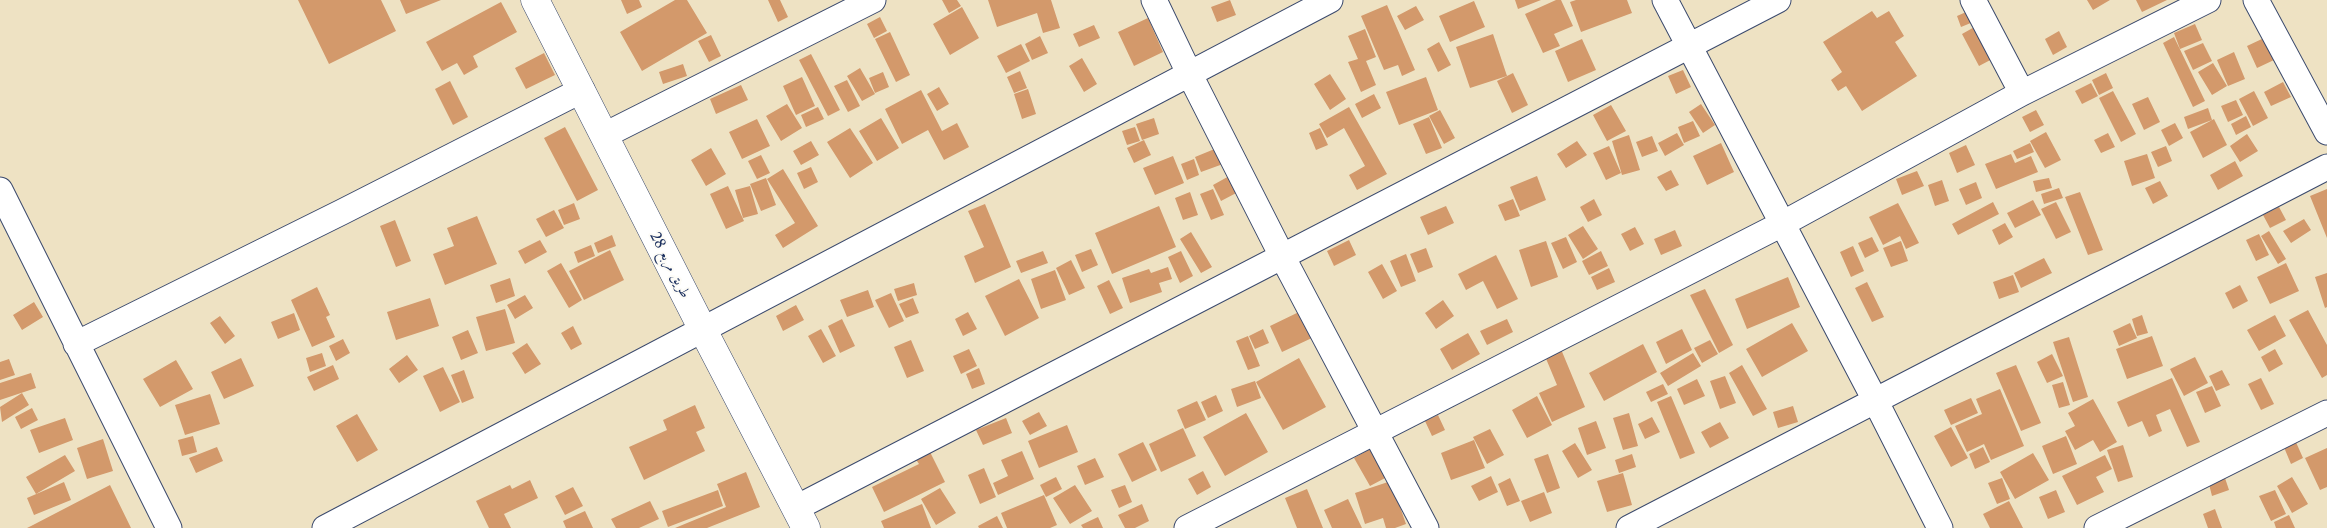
<!DOCTYPE html>
<html>
<head>
<meta charset="utf-8">
<style>
	body { margin:0 }
	canvas { display:block; background:#eee2c3 }
</style>
</head>
<body>
<canvas width="2327" height="528"></canvas>
<script>
const ctx = document.querySelector('canvas').getContext('2d');
ctx.lineJoin = 'round';
function paint(path, color) { ctx.fillStyle = color; ctx.fill(path, 'evenodd'); }
const poly = rows => new Path2D(rows.map(r => 'M' + r).join(''));
function strokePath(path, color, width, dash) { ctx.strokeStyle = color; ctx.lineWidth = width; ctx.lineCap = dash ? 'butt' : 'round'; ctx.setLineDash(dash || []); ctx.stroke(path); }
function write(font, color, halo, rows, align = 'center') {
  ctx.font = font + ' "Libre Caslon Text",Amiri,serif'; ctx.lineWidth = 4; ctx.setLineDash([]); ctx.textBaseline = 'middle'; ctx.strokeStyle = halo; ctx.fillStyle = color; for (const [text, x, y, turn = 0] of rows) {
    ctx.save(); ctx.translate(x, y); ctx.rotate((+turn || 0) * Math.PI / 180); ctx.textAlign = isNaN(turn) ? turn : align; if (halo) ctx.strokeText(text, 0, 0); ctx.fillText(text, 0, 0); ctx.restore();
  }
}
paint(poly([
	[298,0,381,0,396,31,329,64],
	[400,0,441,0,406,14],
	[621,0,639,0,642,7,627,14],
	[675,0,687,0,707,33,642,71,620,32],
	[768,0,780,0,788,17,778,22],
	[942,0,957,0,961,6,949,13],
	[988,0,1051,0,1060,28,1043,33,1037,13,997,27],
	[1230,0,1236,15,1217,22,1211,7],
	[1515,0,1541,0,1518,9],
	[1556,0,1561,0,1573,26,1554,34,1560,46,1543,53,1525,14],
	[1576,0,1627,0,1632,13,1581,32,1570,2],
	[2087,0,2110,0,2093,10],
	[2136,0,2167,0,2142,12],
	[1474,1,1485,27,1450,42,1439,16],
	[501,2,517,32,473,56,478,67,464,75,457,63,442,71,426,42],
	[1387,5,1415,70,1402,76,1398,65,1384,70,1361,16],
	[1416,6,1424,20,1405,30,1397,16],
	[962,7,979,38,950,55,933,24],
	[1973,9,1978,20,1961,27,1957,16],
	[1872,11,1877,18,1889,11,1904,36,1895,42,1917,76,1862,111,1846,86,1838,91,1831,80,1842,72,1823,42],
	[880,17,887,31,874,38,867,24],
	[1148,18,1163,52,1134,66,1118,32],
	[2195,24,2202,40,2180,49,2174,33],
	[1094,25,1100,38,1079,47,1073,34],
	[1978,25,1996,57,1979,66,1962,34],
	[1365,29,1376,57,1366,61,1376,85,1361,92,1348,62,1358,59,1348,36],
	[2059,31,2067,47,2053,55,2045,39],
	[890,32,910,75,896,82,875,39],
	[1493,34,1507,76,1470,88,1456,47],
	[711,35,721,56,709,62,698,41],
	[1040,36,1048,53,1032,60,1025,44],
	[2174,37,2205,101,2193,107,2163,43],
	[2264,38,2274,60,2257,68,2247,46],
	[1582,39,1596,70,1568,82,1555,51],
	[1439,42,1451,65,1438,72,1427,49],
	[2203,43,2212,61,2193,70,2184,51],
	[1021,44,1030,61,1006,73,997,56],
	[2234,52,2245,79,2228,86,2217,60],
	[544,53,555,75,526,89,515,68],
	[811,54,840,110,828,116,799,60],
	[1082,58,1097,84,1084,92,1069,66],
	[2213,63,2227,86,2212,95,2198,72],
	[683,64,687,76,663,84,659,72],
	[860,68,875,94,862,101,847,76],
	[1683,70,1691,87,1676,94,1668,76],
	[1020,71,1027,88,1014,93,1007,77],
	[883,72,889,87,875,93,869,78],
	[1513,73,1528,105,1512,113,1497,81],
	[2106,73,2113,88,2099,95,2092,80],
	[1330,74,1346,99,1330,110,1314,84],
	[802,77,815,106,796,115,783,86],
	[1426,77,1438,110,1399,125,1386,92],
	[847,80,860,106,848,112,834,86],
	[450,81,468,117,453,125,435,89],
	[2283,82,2291,97,2271,106,2264,92],
	[2091,83,2098,96,2082,104,2075,91],
	[741,85,748,100,716,114,710,99],
	[939,87,949,104,937,111,927,94],
	[1028,89,1036,114,1022,119,1014,94],
	[921,90,942,131,957,123,969,147,944,160,928,130,902,144,885,109],
	[2113,91,2136,134,2121,142,2099,98],
	[2254,91,2268,118,2253,126,2239,99],
	[1374,94,1381,108,1362,118,1355,104],
	[2148,97,2160,122,2144,130,2132,104],
	[2236,100,2243,115,2228,122,2221,106],
	[787,104,802,128,781,141,766,116],
	[1701,104,1715,125,1703,133,1689,112],
	[1611,105,1626,131,1607,141,1593,115],
	[818,107,824,119,806,127,801,115],
	[1349,107,1387,174,1357,190,1349,175,1365,166,1344,128,1327,138,1319,124],
	[2208,108,2212,120,2188,129,2184,117],
	[1440,110,1455,138,1444,144,1429,116],
	[2036,110,2044,125,2030,132,2022,117],
	[2246,116,2251,127,2236,135,2231,124],
	[1429,117,1442,148,1426,154,1413,124],
	[881,118,899,148,877,161,859,131],
	[1154,118,1159,134,1142,140,1136,124],
	[757,119,770,146,742,159,729,132],
	[2214,119,2227,145,2203,158,2190,132],
	[1693,121,1700,136,1684,143,1678,127],
	[2175,123,2183,138,2169,146,2161,130],
	[565,127,598,190,577,201,544,138],
	[1135,127,1140,141,1127,145,1122,131],
	[850,128,873,163,850,178,827,142],
	[1320,128,1328,145,1316,150,1309,133],
	[2046,132,2061,160,2045,168,2030,141],
	[1677,133,1684,145,1665,156,1658,143],
	[2108,133,2115,147,2101,153,2094,140],
	[2247,134,2258,151,2240,162,2230,146],
	[1629,135,1640,170,1622,175,1612,141],
	[1652,136,1658,151,1642,157,1636,142],
	[1144,140,1151,155,1134,163,1127,148],
	[811,141,819,155,801,165,793,151],
	[1577,141,1587,155,1566,168,1557,154],
	[1721,143,1734,172,1707,185,1693,156],
	[2030,143,2034,152,2017,159,2013,151],
	[1966,145,1975,165,1957,173,1949,153],
	[1609,146,1621,173,1606,180,1593,153],
	[2166,146,2172,161,2158,167,2151,152],
	[711,148,726,174,706,186,691,160],
	[1217,148,1223,164,1201,172,1195,157],
	[2011,154,2015,163,2031,156,2038,172,1996,189,1985,164],
	[2147,154,2155,178,2132,186,2124,161],
	[761,155,770,173,757,179,748,161],
	[1173,156,1184,183,1155,195,1143,168],
	[1194,159,1199,175,1187,180,1181,164],
	[2235,161,2243,176,2218,190,2210,175],
	[811,167,818,182,804,189,797,173],
	[783,169,818,226,783,248,775,235,795,223,767,179],
	[1671,170,1679,185,1666,191,1657,177],
	[1917,171,1924,186,1902,195,1896,179],
	[1231,175,1240,191,1221,201,1213,185],
	[1537,176,1546,200,1520,211,1510,187],
	[766,178,776,205,761,211,750,184],
	[2049,178,2052,188,2036,192,2033,181],
	[1942,180,1949,201,1935,206,1928,185],
	[2160,181,2168,196,2153,204,2145,188],
	[1976,182,1982,198,1966,205,1959,189],
	[728,186,744,221,726,229,710,194],
	[750,186,758,214,743,218,735,190],
	[2059,188,2063,198,2044,204,2041,194],
	[1213,189,1224,215,1211,220,1200,194],
	[2327,189,2327,238,2310,196],
	[1190,192,1198,215,1183,220,1175,198],
	[2080,192,2103,250,2088,255,2065,197],
	[1513,199,1520,216,1505,221,1498,205],
	[1594,199,1602,215,1588,222,1580,207],
	[2033,200,2041,215,2015,228,2007,213],
	[1993,202,1999,214,1958,235,1952,224],
	[2056,202,2071,232,2056,239,2041,209],
	[574,203,580,219,564,225,558,210],
	[1898,203,1919,243,1906,249,1900,236,1883,245,1869,217],
	[985,204,1011,267,975,283,964,256,984,247,968,211],
	[1159,206,1176,247,1112,274,1095,233],
	[1446,206,1454,223,1428,235,1420,217],
	[2279,207,2286,220,2270,228,2263,215],
	[554,210,564,228,546,237,536,219],
	[477,216,497,264,445,285,433,254,454,246,447,228],
	[2304,219,2311,230,2291,243,2283,231],
	[395,220,411,261,396,267,380,226],
	[2005,223,2013,237,1999,245,1992,230],
	[1583,226,1598,249,1583,259,1568,235],
	[1635,227,1644,244,1630,251,1621,234],
	[1675,230,1682,246,1661,255,1654,239],
	[2269,231,2286,259,2278,264,2261,236],
	[1191,232,1212,267,1201,273,1180,239],
	[2259,234,2269,255,2256,261,2246,240],
	[612,235,616,246,598,253,594,243],
	[1566,237,1577,262,1563,269,1551,243],
	[1872,237,1879,251,1865,258,1858,243],
	[540,240,547,252,525,264,518,251],
	[1349,240,1356,255,1334,266,1327,251],
	[1546,241,1558,277,1531,287,1519,250],
	[1901,241,1908,261,1891,267,1883,248],
	[591,245,595,256,578,263,574,252],
	[1853,246,1864,271,1851,277,1840,252],
	[1426,248,1433,267,1418,273,1410,254],
	[1091,249,1098,265,1082,272,1075,255],
	[610,250,624,280,584,300,569,271],
	[1043,251,1048,263,1021,273,1016,261],
	[1181,251,1193,276,1180,283,1168,257],
	[1601,251,1608,266,1589,275,1582,261],
	[1406,254,1416,281,1401,287,1390,261],
	[1496,255,1518,299,1497,309,1483,281,1466,290,1458,274],
	[2044,258,2052,273,2021,288,2014,273],
	[1071,260,1085,288,1069,295,1056,268],
	[561,263,582,300,569,308,547,271],
	[2286,263,2299,291,2270,304,2257,277],
	[1382,264,1397,291,1383,299,1368,272],
	[1168,267,1172,279,1159,283,1162,292,1130,303,1122,278,1149,269,1151,273],
	[1609,268,1615,282,1597,290,1591,277],
	[1055,270,1066,300,1041,309,1031,279],
	[2327,273,2327,307,2325,308,2315,277],
	[2013,275,2019,292,1999,299,1993,282],
	[1788,277,1800,307,1747,329,1735,299],
	[510,278,515,296,496,303,490,285],
	[1019,279,1039,318,1005,336,985,296],
	[1109,280,1123,308,1110,314,1097,286],
	[1867,282,1884,317,1872,322,1855,288],
	[914,283,917,295,898,301,894,289],
	[2240,285,2248,301,2233,309,2225,293],
	[317,287,330,315,326,317,335,337,312,347,291,300],
	[1705,289,1733,345,1719,353,1690,295],
	[868,290,874,307,847,317,840,300],
	[891,293,904,321,889,328,875,300],
	[525,295,533,308,515,319,507,305],
	[430,298,439,326,396,340,387,312],
	[913,298,919,313,906,318,899,304],
	[1443,300,1454,316,1436,329,1425,313],
	[34,302,43,317,22,330,13,315],
	[796,305,804,320,783,331,776,316],
	[505,309,515,343,486,351,476,317],
	[2308,310,2327,345,2327,375,2322,378,2289,320],
	[1301,311,1314,337,1282,352,1270,326],
	[968,312,977,329,963,336,955,319],
	[294,313,300,330,278,339,271,322],
	[2142,315,2148,333,2137,336,2132,319],
	[2275,315,2286,336,2259,351,2247,330],
	[220,316,235,336,225,344,210,323],
	[842,319,855,346,840,353,828,326],
	[1507,319,1513,332,1487,345,1480,331],
	[1792,323,1808,351,1762,377,1746,349],
	[2130,323,2137,338,2119,346,2113,331],
	[573,326,582,344,571,350,561,333],
	[821,329,836,356,823,363,808,336],
	[1263,329,1269,343,1255,349,1249,336],
	[1682,329,1692,350,1666,364,1656,342],
	[468,330,478,353,461,360,452,337],
	[1468,333,1480,354,1452,370,1440,349],
	[1248,336,1260,366,1248,370,1236,341],
	[2152,336,2163,366,2127,379,2116,349],
	[2069,337,2088,397,2073,402,2053,342],
	[343,339,350,353,336,361,329,346],
	[911,340,924,371,907,378,894,347],
	[1710,340,1718,354,1702,363,1694,348],
	[1558,342,1585,407,1552,422,1539,393,1557,385,1542,349],
	[527,343,541,364,525,374,512,353],
	[1643,344,1657,372,1604,401,1589,373],
	[969,349,977,366,961,374,953,356],
	[2275,349,2283,364,2269,372,2261,357],
	[322,353,326,366,310,372,306,358],
	[1693,353,1701,366,1668,386,1660,373],
	[2052,354,2063,376,2047,383,2037,362],
	[407,355,418,370,399,383,389,369],
	[2195,357,2208,383,2184,396,2170,369],
	[241,358,254,386,224,399,211,372],
	[1299,358,1326,407,1283,430,1256,382],
	[9,359,15,375,0,380,0,362],
	[176,360,193,389,160,407,143,379],
	[333,365,339,379,314,391,307,377],
	[1742,365,1767,409,1753,416,1729,373],
	[2016,365,2041,423,2021,431,1996,373],
	[443,367,460,402,440,412,423,376],
	[979,368,985,384,972,389,966,374],
	[464,370,474,398,462,403,451,375],
	[2222,370,2230,385,2216,391,2209,376],
	[31,373,36,388,0,400,0,383],
	[1725,376,1736,403,1720,409,1710,381],
	[2172,378,2200,442,2187,447,2170,409,2156,415,2162,431,2149,437,2142,421,2128,427,2117,402],
	[2261,378,2274,404,2261,410,2248,384],
	[1697,379,1705,396,1684,405,1677,389],
	[1255,381,1261,398,1237,407,1231,389],
	[2063,382,2070,405,2059,408,2052,385],
	[1663,384,1668,394,1651,402,1646,392],
	[2212,386,2221,406,2205,413,2196,392],
	[2000,389,2024,446,1991,460,1984,444,1967,452,1955,426,1982,414,1976,399],
	[22,393,29,405,2,422,0,407],
	[210,394,220,424,185,435,175,405],
	[1216,395,1223,411,1208,418,1201,402],
	[1537,396,1552,425,1527,438,1512,410],
	[1671,396,1695,453,1680,459,1657,402],
	[1971,398,1978,413,1951,425,1944,410],
	[2093,399,2117,442,2100,452,2093,440,2075,450,2065,431,2075,426,2068,413],
	[1197,401,1206,420,1185,429,1177,410],
	[695,405,705,428,696,432,705,451,644,480,629,447,667,430,663,420],
	[1793,406,1798,422,1778,428,1773,412],
	[32,408,38,420,21,429,15,417],
	[1039,412,1047,426,1030,435,1022,421],
	[1246,413,1268,452,1225,476,1203,437],
	[1629,413,1638,446,1623,450,1613,418],
	[357,414,378,450,357,462,336,426],
	[1438,415,1445,430,1432,436,1425,421],
	[1652,417,1660,432,1645,439,1638,424],
	[65,418,73,440,39,453,30,430],
	[1006,418,1012,433,983,445,976,430],
	[1596,421,1606,448,1587,455,1578,428],
	[1720,422,1729,438,1710,448,1701,432],
	[1067,425,1078,452,1039,468,1028,441],
	[1951,427,1968,458,1951,467,1934,436],
	[1183,428,1196,456,1161,472,1149,444],
	[1490,429,1504,455,1487,464,1473,437],
	[193,436,197,452,182,456,178,440],
	[2066,436,2077,464,2053,474,2042,446],
	[103,439,113,471,87,479,77,448],
	[1474,440,1485,468,1451,480,1441,453],
	[2295,440,2303,458,2291,464,2283,445],
	[1143,442,1157,470,1132,482,1118,454],
	[1575,443,1592,470,1578,478,1562,451],
	[2123,445,2133,477,2118,482,2107,450],
	[217,447,223,461,196,473,189,458],
	[1983,447,1990,462,1975,469,1969,454],
	[1372,448,1387,477,1370,486,1354,458],
	[2327,448,2327,487,2320,490,2305,458],
	[1022,451,1034,479,998,495,993,483,1008,476,1001,460],
	[930,452,945,482,884,512,872,487,919,464,915,458],
	[2033,453,2049,480,2015,499,2000,472],
	[1548,454,1560,488,1547,493,1534,459],
	[1632,454,1636,467,1619,473,1615,460],
	[65,455,75,471,36,494,26,477],
	[2105,455,2112,469,2096,477,2104,492,2077,505,2062,476],
	[1095,458,1104,477,1085,485,1077,466],
	[984,468,996,497,980,504,968,475],
	[1203,471,1211,487,1197,495,1188,479],
	[746,472,760,507,707,528,675,528,726,507,717,484],
	[1623,473,1632,505,1607,512,1597,481],
	[1491,476,1498,492,1479,501,1471,486],
	[1056,477,1062,489,1046,497,1040,485],
	[2292,477,2308,504,2292,513,2277,486],
	[1510,478,1520,501,1507,506,1498,484],
	[2002,478,2010,499,1997,504,1988,483],
	[2225,478,2229,490,2212,496,2209,484],
	[530,480,538,498,504,514,511,528,489,528,476,501,510,485,512,489],
	[1391,481,1406,524,1395,528,1386,528,1383,518,1365,524,1355,493],
	[64,482,71,500,34,515,27,498],
	[110,485,131,528,27,528,33,525],
	[1075,485,1092,511,1070,524,1053,498],
	[1125,485,1132,502,1119,508,1111,490],
	[573,487,583,506,565,515,555,496],
	[940,488,956,513,936,525,921,499],
	[1307,489,1323,528,1297,528,1285,498],
	[718,490,723,506,668,527,662,511],
	[2056,490,2065,512,2048,519,2039,497],
	[2275,490,2286,514,2271,521,2259,496],
	[1544,492,1552,513,1530,522,1521,501],
	[1044,495,1057,525,1050,528,1007,528,1001,513],
	[1348,499,1362,528,1332,528,1324,510],
	[650,501,659,519,639,528,616,528,611,519],
	[2009,501,2023,528,1990,528,1983,514],
	[922,504,931,528,884,528,881,521],
	[1142,504,1149,521,1135,528,1125,528,1118,515],
	[2215,509,2222,528,2208,528,2203,514],
	[585,511,593,528,566,528,563,521],
	[2289,515,2295,528,2276,528,2274,522],
	[997,516,1003,528,979,528,978,526],
	[1098,517,1103,528,1083,528,1081,525]
]), '#d3996b');
const minor = poly([
	[1154,0,1189,73,1282,256,1426,528],
	[1665,0,1876,402,1940,528],
	[1973,0,2022,93],
	[2256,0,2327,132],
	[605,135,873,0],
	[0,190,169,528],
	[76,344,342,212,582,90],
	[796,508,1778,0],
	[325,528,1330,0],
	[1187,528,1782,224,2022,93,2208,0],
	[1629,528,2327,167],
	[2097,528,2327,413]
]);
const tertiary = poly([
	[535,0,703,330,806,528]
]);
strokePath(minor, '#3b4a6d', 27);
strokePath(tertiary, '#3b4a6d', 29);
strokePath(minor, '#fff', 25);
strokePath(tertiary, '#fff', 28);
write('14px', '#1b2f5e', '#fdfcf7', [
	["طريق مربع 28",670,265,63]
]);
</script>
</body>
</html>
